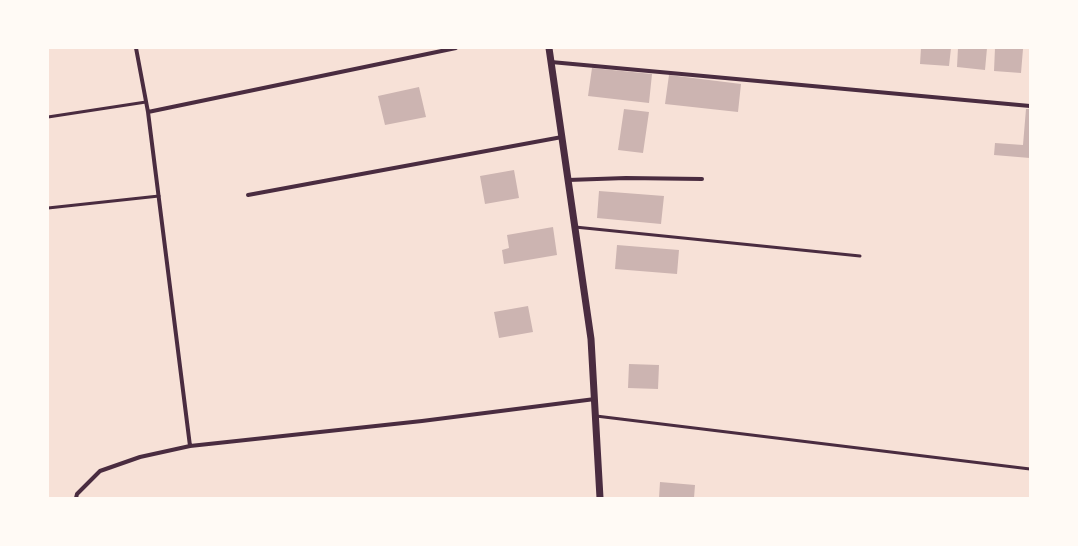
<!DOCTYPE html>
<html>
<head>
<meta charset="utf-8">
<style>
	body { margin:0 }
	#map { position:relative; width:1078px; height:546px; overflow:hidden; background:#f7e1d7; font-family:Roboto,sans-serif }
	canvas { display:block }
	.frame { position:absolute; inset:0; border:49px solid #fffaf5; pointer-events:none }
</style>
</head>
<body>
<div id="map">
<canvas width="1078" height="546"></canvas>
<div class="frame"></div>
</div>
<script>
const ctx = document.querySelector('canvas').getContext('2d');
ctx.lineJoin = 'round';
function paint(path, color) { ctx.fillStyle = color; ctx.fill(path, 'evenodd'); }
const poly = rows => new Path2D(rows.map(r => 'M' + r).join(''));
function strokePath(path, color, width, dash) { ctx.strokeStyle = color; ctx.lineWidth = width; ctx.lineCap = dash ? 'butt' : 'round'; ctx.setLineDash(dash || []); ctx.stroke(path); }
paint(poly([
	[921,48,951,48,949,66,920,64],
	[958,48,987,48,985,70,957,67],
	[995,48,1023,49,1021,73,994,71],
	[592,68,652,74,649,103,588,96],
	[669,75,741,84,738,112,665,104],
	[419,87,426,117,385,125,378,96],
	[624,109,649,112,643,153,618,150],
	[1026,109,1030,109,1030,158,994,155,995,143,1023,145],
	[514,170,519,198,485,204,480,176],
	[599,191,664,196,661,224,597,218],
	[553,227,557,255,504,264,502,250,509,248,507,235],
	[617,245,679,250,677,274,615,269],
	[528,306,533,332,499,338,494,312],
	[629,364,659,365,658,389,628,388],
	[660,482,695,485,694,498,659,498]
]), '#ccb4b1');
strokePath(poly([
	[48,117,146,102],
	[48,208,159,196],
	[575,227,860,256],
	[596,416,1030,469]
]), '#4a2c40', 3);
strokePath(poly([
	[136,48,148,112,190,446],
	[551,62,1030,106],
	[148,112,456,48],
	[568,180,626,178,702,179],
	[248,195,562,137],
	[76,498,77,494,100,471,140,457,190,446,422,421,595,399]
]), '#4a2c40', 4);
strokePath(poly([
	[549,48,591,339,600,498]
]), '#4a2c40', 7);
</script>
</body>
</html>
